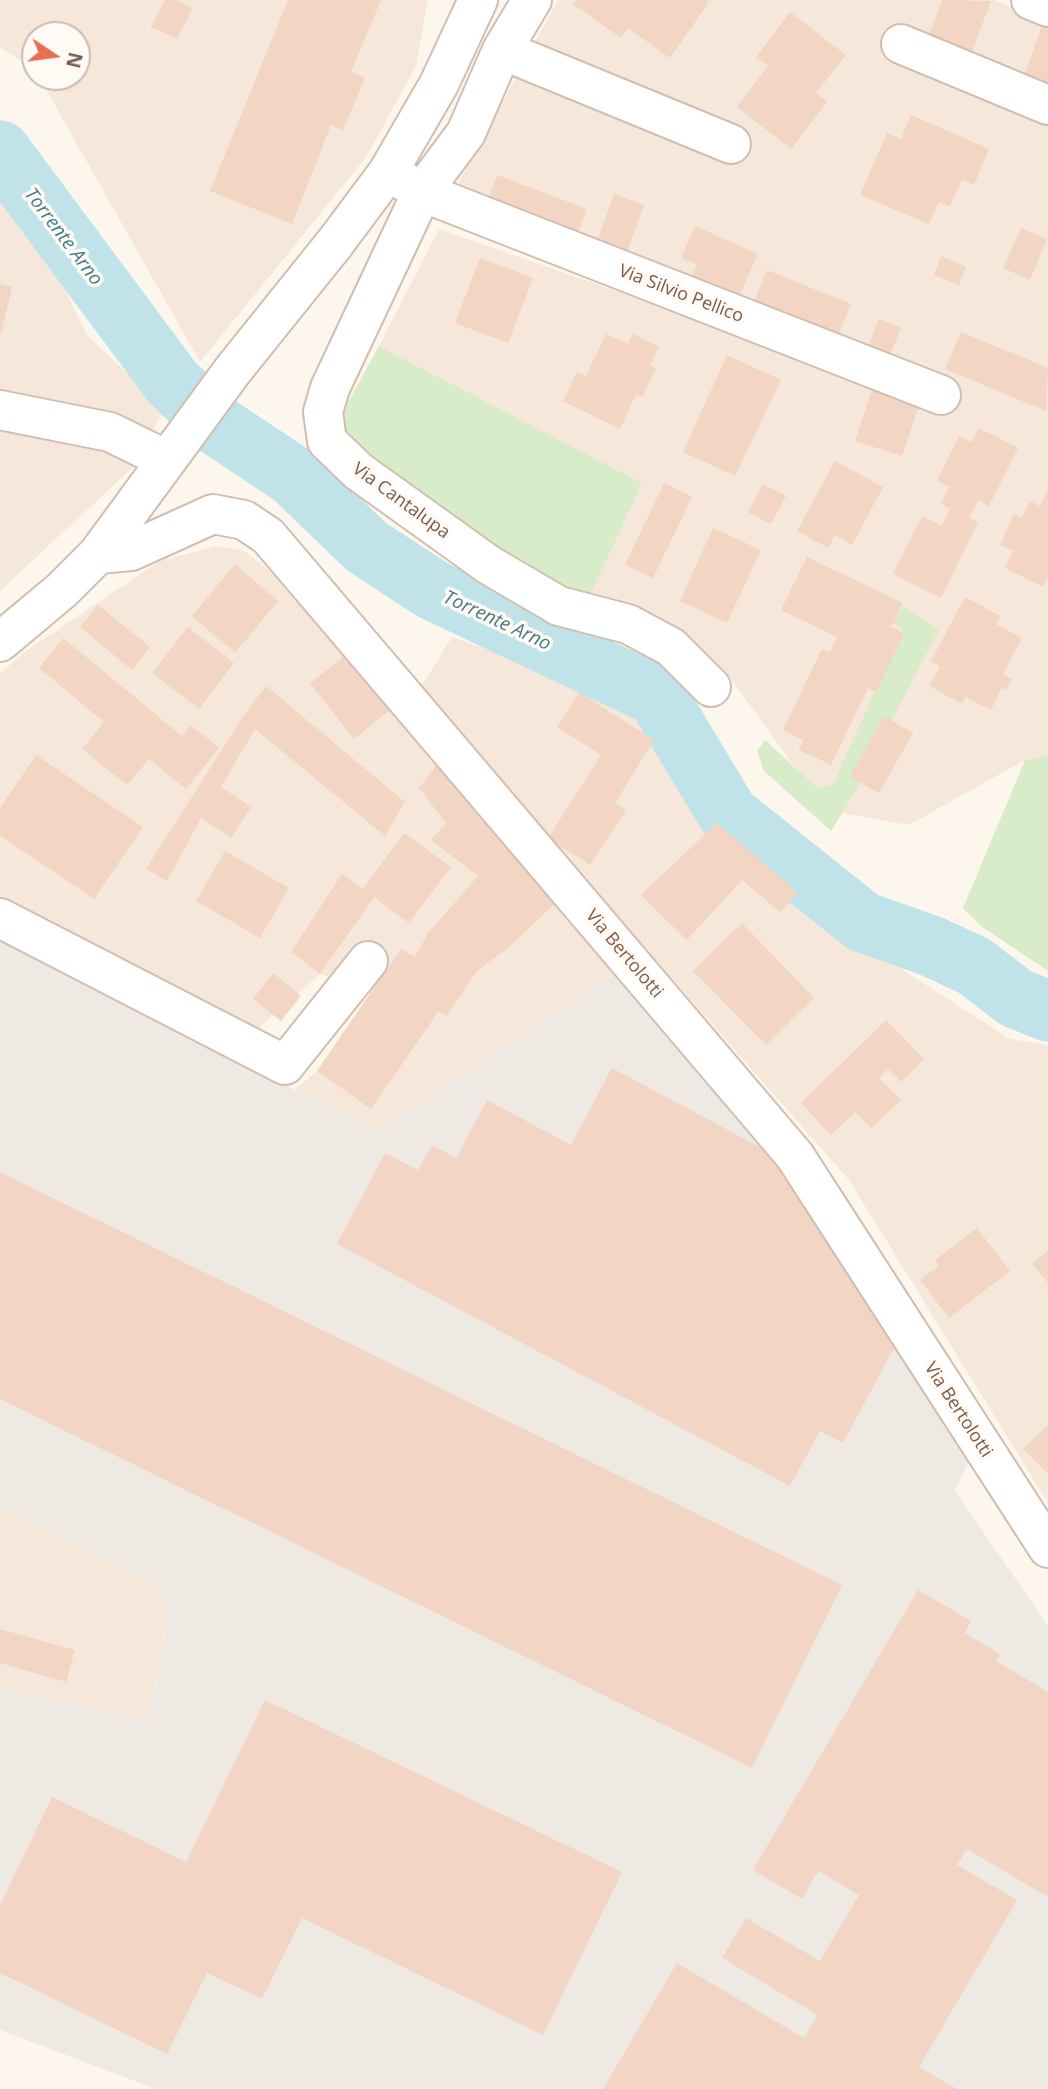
<!DOCTYPE html>
<html>
<head>
<meta charset="utf-8">
<style>
	body { margin:0 }
	#map { position:relative; width:1048px; height:2089px; overflow:hidden; background:#fdf6ec; font-family:"Open Sans",sans-serif }
	canvas { display:block }
	.north { position:absolute; left:21px; top:21px; width:70px; height:70px; box-sizing:border-box; background:#fffaf3; border:2px solid #cabbb1; border-radius:50%; rotate:103deg; font-size:19px; font-weight:700; line-height:28px; text-align:center; color:#7a5c4d }
	.north::after { content:''; display:block; margin:auto; width:24px; height:32px; background:#e76f51; clip-path:polygon(50% 0,100% 100%,50% 72%,0 100%) }
</style>
</head>
<body>
<div id="map">
<canvas width="1048" height="2089"></canvas>
<div class="north">N</div>
</div>
<script>
const ctx = document.querySelector('canvas').getContext('2d');
ctx.lineJoin = 'round';
function paint(path, color) { ctx.fillStyle = color; ctx.fill(path, 'evenodd'); }
const poly = rows => new Path2D(rows.map(r => 'M' + r).join(''));
function strokePath(path, color, width, dash) { ctx.strokeStyle = color; ctx.lineWidth = width; ctx.lineCap = dash ? 'butt' : 'round'; ctx.setLineDash(dash || []); ctx.stroke(path); }
function write(font, color, halo, rows, align = 'center') {
  ctx.font = font + ' "Open Sans",sans-serif'; ctx.lineWidth = 7; ctx.setLineDash([]); ctx.textBaseline = 'middle'; ctx.strokeStyle = halo; ctx.fillStyle = color; for (const [text, x, y, turn = 0] of rows) {
    ctx.save(); ctx.translate(x, y); ctx.rotate((+turn || 0) * Math.PI / 180); ctx.textAlign = isNaN(turn) ? turn : align; if (halo) ctx.strokeText(text, 0, 0); ctx.fillText(text, 0, 0); ctx.restore();
  }
}
paint(poly([
	[0,0,428,0,416,66,367,156,200,362,39,77,77,77,77,35,35,35,35,70,0,47],
	[558,0,995,0,1048,22,1048,755,1025,760,909,825,846,814,794,766,726,672,688,637,589,598,641,483,379,346,439,229,954,409,960,396,453,193],
	[0,193,50,257,86,334,165,409,132,468,0,591],
	[216,546,243,550,270,571,559,900,615,973,377,1131,295,1090,317,1071,372,990,320,974,252,1034,0,903,0,674,23,653,160,561],
	[452,637,612,691,651,721,702,809,842,931,1010,1039,1048,1045,1048,1503,849,1180,548,838,422,685],
	[0,1505,157,1585,169,1614,148,1722,0,1687]
]), '#f5e8da');
paint(poly([
	[0,941,377,1131,615,973,769,1152,970,1458,955,1491,1048,1626,1048,2089,156,2089,0,2030,0,1687,148,1722,169,1615,157,1585,0,1505]
]), '#efe9e4');
paint(poly([
	[379,346,642,483,589,598,538,577,481,542,334,428],
	[903,607,939,629,855,792,831,831,764,771,757,751,765,740,819,789,834,783,903,628,893,623],
	[1048,755,1048,971,981,926,963,908,1025,760]
]), '#d8ecc9');
strokePath(poly([
	[0,151,172,382,215,424,292,475,367,547,433,590,657,696,728,814,863,922,931,946,974,966,1016,998,1048,1011]
]), '#bfe3e8', 61);
paint(poly([
	[165,0,177,0,193,8,177,39,151,27],
	[288,0,381,0,351,72,365,78,343,130,331,125,292,224,210,191],
	[576,0,706,0,709,2,670,58,628,28,621,38,573,4],
	[942,0,991,1,971,54,928,38],
	[790,12,846,55,816,93,827,102,791,149,737,107,768,66,756,57],
	[1043,23,1048,25,1048,86,1024,76],
	[911,115,989,149,974,185,962,180,950,206,939,202,929,224,860,195,887,133,901,139],
	[497,175,587,209,576,237,487,203],
	[614,194,644,205,627,252,597,241],
	[695,226,758,254,738,299,691,278,697,265,681,258],
	[1021,228,1047,239,1030,280,1003,268],
	[941,256,966,267,959,285,934,275],
	[480,258,533,278,508,343,455,323],
	[767,270,851,304,837,338,753,304],
	[0,284,12,287,1,334,0,334],
	[879,319,901,328,889,358,867,349],
	[961,332,1048,368,1046,411,945,369],
	[606,334,628,344,633,334,659,347,650,365,656,368,642,397,636,394,620,429,563,401,577,372,586,376],
	[727,355,781,380,735,476,683,452],
	[873,387,920,403,902,456,855,441],
	[979,428,1018,448,989,506,978,500,969,518,978,523,941,598,893,574,922,516,942,526,950,509,941,504,949,487,937,481,959,436,971,442],
	[835,461,883,487,852,545,835,535,828,548,797,531],
	[664,483,692,497,653,578,625,565],
	[763,484,786,496,771,524,748,512],
	[1048,489,1048,576,1043,587,1005,568,1013,551,1000,545,1014,514,1022,518,1030,501,1040,506],
	[713,528,761,550,727,623,680,601],
	[807,557,903,603,891,627,904,633,876,692,868,688,831,765,799,750,803,740,783,730,822,649,830,652,837,637,781,610],
	[235,564,278,601,235,653,192,616],
	[965,597,1001,616,996,624,1022,638,1003,674,1012,679,1007,690,1002,687,991,710,965,697,962,704,929,686,940,666,931,661],
	[98,605,150,647,132,670,80,627],
	[188,627,234,663,199,709,152,673],
	[63,638,182,736,191,725,219,748,186,789,149,759,127,785,82,749,104,722,39,668],
	[349,653,392,708,354,739,310,683],
	[266,686,405,802,385,836,255,729,221,787,251,807,231,838,201,818,167,881,146,869,242,718],
	[579,692,654,740,615,803,626,810,590,865,548,838,601,755,557,727],
	[884,716,913,733,879,793,850,777],
	[36,755,143,827,94,899,0,836,0,808],
	[438,763,503,842,559,900,511,945,477,971,447,1016,438,1012,371,1109,317,1071,401,949,415,957,428,933,478,876,431,840,446,823,419,788],
	[717,823,798,893,780,912,742,880,687,940,641,895],
	[404,833,451,867,409,923,374,897,320,974,291,952,342,874,363,889],
	[225,851,289,888,260,938,196,901],
	[742,923,814,998,766,1045,693,971],
	[273,973,301,996,281,1021,253,999],
	[886,1020,924,1059,901,1082,888,1069,879,1078,901,1100,871,1128,855,1112,831,1135,801,1103],
	[612,1068,769,1152,896,1344,843,1443,820,1431,790,1486,337,1244,385,1153,418,1170,432,1145,456,1158,487,1100,571,1145],
	[0,1172,842,1585,752,1768,0,1399],
	[977,1228,1010,1271,949,1318,920,1280,939,1266,935,1260],
	[1048,1251,1048,1283,1032,1264],
	[1048,1425,1048,1474,1023,1449],
	[918,1590,971,1621,965,1633,1000,1654,996,1661,1048,1692,1048,1897,967,1849,957,1865,1017,1900,919,2067,957,2089,603,2089,677,1963,804,2038,818,2015,722,1958,746,1918,820,1961,859,1895,818,1871,802,1899,753,1870],
	[0,1629,75,1650,66,1682,0,1663],
	[265,1700,622,1872,543,2035,302,1918,262,1999,207,1973,167,2054,0,1973,0,1905,52,1797,186,1862]
]), '#f3d5c3');
const minor = poly([
	[1031,0,1048,7],
	[901,44,1048,105],
	[502,50,731,144],
	[402,180,422,192,466,133,502,50,532,0],
	[0,410,110,432,167,460],
	[98,554,131,551,213,514,244,520,268,536,795,1156,1048,1548],
	[0,642,62,590,98,554,233,370,335,243,388,172,439,84,478,0],
	[711,687,671,647,628,624,559,606,489,565,358,471,327,441,323,412,330,388,422,192,941,395],
	[0,918,285,1065,368,961]
]);
strokePath(minor, '#d1beb0', 42);
strokePath(minor, '#fff', 38);
write('18px', '#7a5c4d', '#fffaf3', [
	["Via Silvio Pellico",681,294,21],
	["Via Cantalupa",401,501,36],
	["Via Bertolotti",624,954,50],
	["Via Bertolotti",958,1410,57]
]);
write('italic 19px', '#437c86', '#fffaf3', [
	["Torrente Arno",63,237,53],
	["Torrente Arno",497,621,25]
]);
</script>
</body>
</html>
